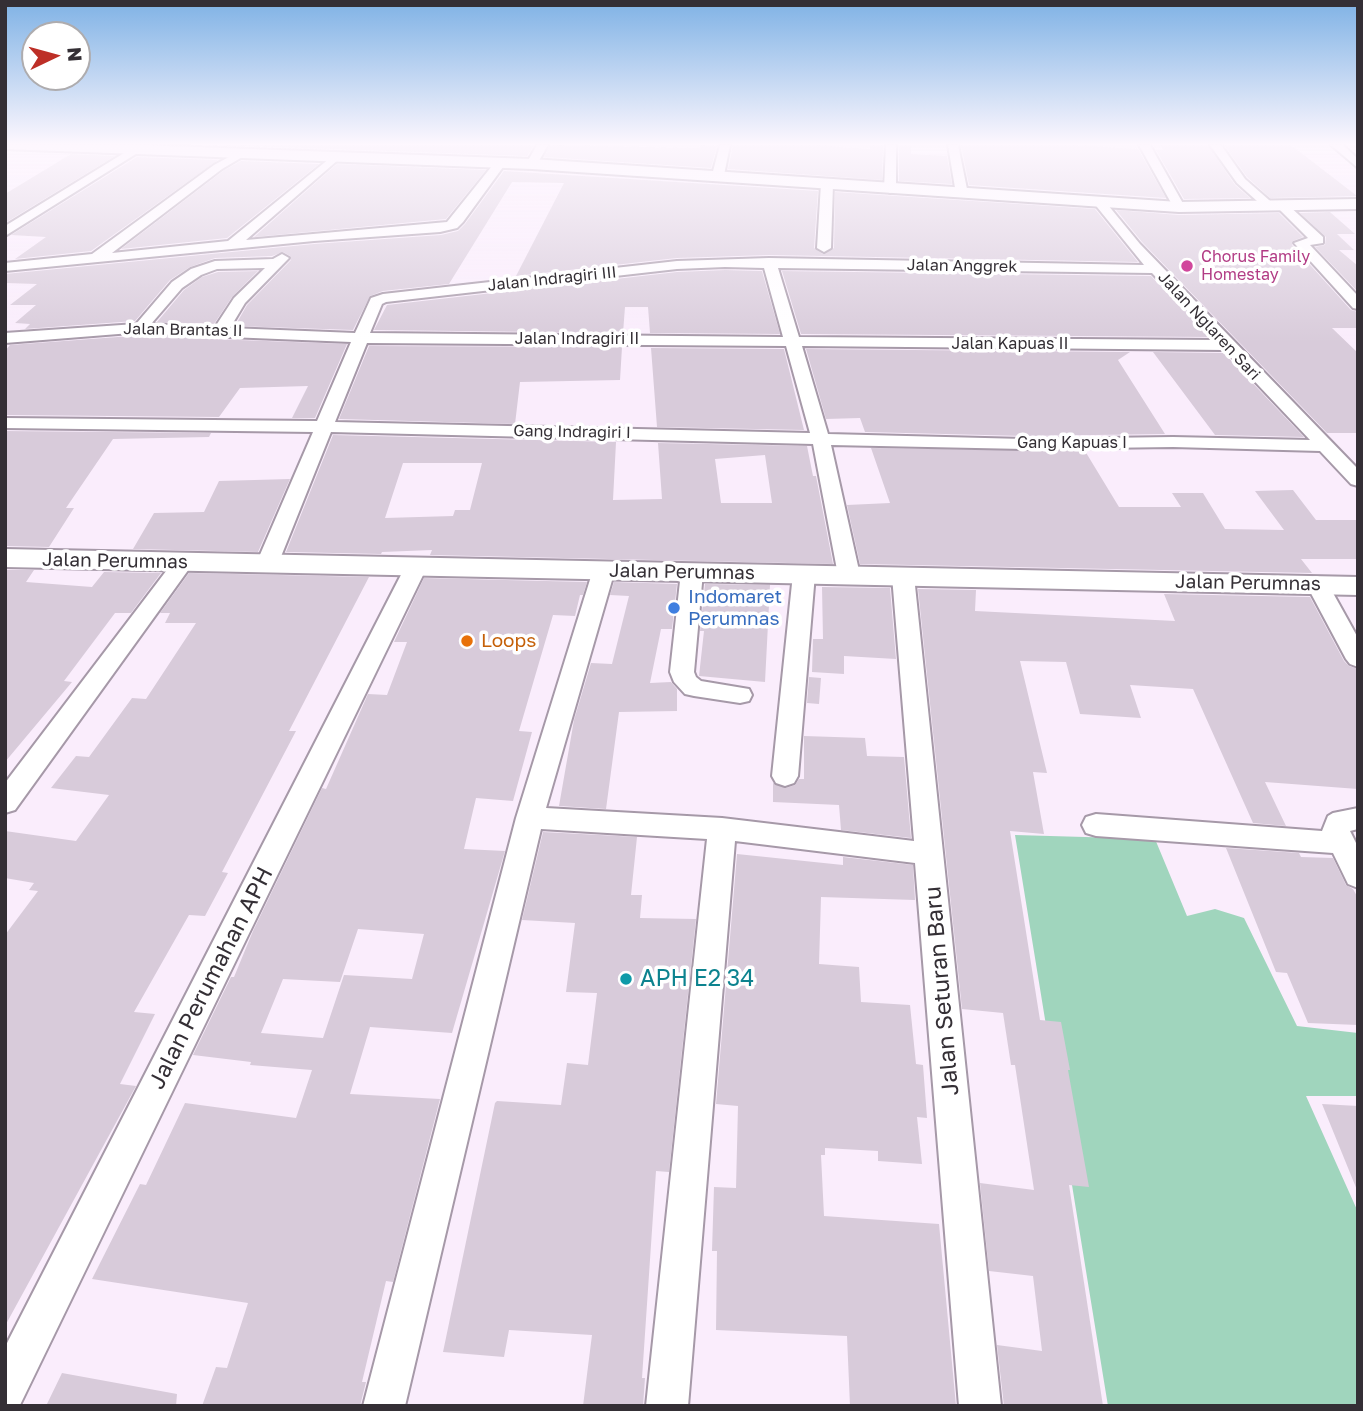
<!DOCTYPE html>
<html>
<head>
<meta charset="utf-8">
<style>
	body { margin:0 }
	#map { position:relative; width:1363px; height:1411px; overflow:hidden; background:#faedfc; font-family:"Golos Text",sans-serif }
	canvas { display:block }
	.frame { position:absolute; inset:0; border:7px solid #342f35; pointer-events:none }
	.north { position:absolute; left:21px; top:21px; width:70px; height:70px; box-sizing:border-box; background:#fff; border:2px solid #aeacae; border-radius:50%; rotate:85deg; font-size:19px; font-weight:700; line-height:28px; text-align:center; color:#342f35 }
	.north::after { content:''; display:block; margin:auto; width:24px; height:32px; background:#bd2f27; clip-path:polygon(50% 0,100% 100%,50% 72%,0 100%) }
</style>
</head>
<body>
<div id="map">
<canvas width="1363" height="1411"></canvas>
<div class="frame"></div>
<div class="north">N</div>
</div>
<script>
const ctx = document.querySelector('canvas').getContext('2d');
ctx.lineJoin = 'round';
function paint(path, color) { ctx.fillStyle = color; ctx.fill(path, 'evenodd'); }
const poly = rows => new Path2D(rows.map(r => 'M' + r).join(''));
function strokePath(path, color, width, dash) { ctx.strokeStyle = color; ctx.lineWidth = width; ctx.lineCap = dash ? 'butt' : 'round'; ctx.setLineDash(dash || []); ctx.stroke(path); }
function write(font, color, halo, rows, align = 'center') {
  ctx.font = font + ' "Golos Text",sans-serif'; ctx.lineWidth = 7; ctx.setLineDash([]); ctx.textBaseline = 'middle'; ctx.strokeStyle = halo; ctx.fillStyle = color; for (const [text, x, y, turn = 0] of rows) {
    ctx.save(); ctx.translate(x, y); ctx.rotate((+turn || 0) * Math.PI / 180); ctx.textAlign = isNaN(turn) ? turn : align; if (halo) ctx.strokeText(text, 0, 0); ctx.fillText(text, 0, 0); ctx.restore();
  }
}
paint(poly([
	[1015,835,1155,839,1187,916,1215,909,1244,918,1297,1026,1358,1033,1358,1096,1306,1096,1358,1212,1358,1406,1108,1406]
]), '#a0d5bd');
paint(poly([
	[221,145,534,145,527,156],
	[550,145,699,148,700,145,717,146,711,168,544,157],
	[733,145,817,145,867,149,870,149,870,145,883,145,882,180,728,169],
	[899,145,911,145,911,154,947,156,952,184,899,181],
	[961,145,1074,145,1138,149,1166,198,969,185],
	[1160,145,1208,145,1235,185,1250,198,1184,199,1156,150,1164,150],
	[1224,145,1291,145,1357,196,1270,198,1247,177],
	[71,154,115,156,5,223,5,194],
	[137,157,218,160,91,251,15,259,46,237,11,235],
	[241,161,319,164,227,238,121,249,223,171],
	[337,164,486,170,446,219,254,237],
	[504,171,818,191,814,248,823,254,834,248,835,192,1095,209,1138,262,769,255,677,258,516,276,564,183,512,182,449,284,383,291,370,296,353,330,235,326,247,305,291,260,290,256,283,252,272,256,215,258,190,267,170,280,135,321,25,329,30,324,15,323,36,305,10,305,37,284,5,283,5,274,314,244,441,235,458,231,465,224],
	[1116,210,1179,215,1279,213,1303,237,1293,241,1292,245,1351,310,1358,312,1358,328,1332,328,1358,353,1358,433,1327,433,1142,242],
	[1330,212,1355,234,1337,234,1354,250,1339,250,1358,266,1358,292,1315,247,1325,245,1326,237,1300,213],
	[725,270,762,271,780,334,650,333,648,307,625,307,623,333,374,330,387,305,677,272],
	[258,271,232,297,214,324,157,322,184,290,202,277,218,272],
	[782,271,1151,276,1210,337,801,334],
	[131,336,347,344,315,418,292,418,308,386,240,388,219,417,5,415,5,351,10,345],
	[369,346,622,347,620,380,520,382,515,424,339,419],
	[651,348,784,349,804,430,657,427],
	[806,349,1130,352,1118,360,1165,434,1024,436,865,432,860,418,826,419],
	[1153,352,1224,353,1304,437,1215,435],
	[5,431,211,433,209,437,113,439,66,508,74,508,49,547,5,546],
	[333,435,616,442,613,500,662,499,658,443,807,446,813,476,816,476,833,564,430,555,432,550,382,552,381,554,286,552],
	[765,455,772,503,721,503,715,459],
	[403,463,482,463,470,510,455,510,453,516,385,518],
	[871,448,1085,451,1119,507,1181,507,1172,493,1203,493,1225,529,1284,530,1255,491,1293,490,1316,520,1358,520,1358,559,1301,559,1312,573,860,564,847,505,890,503],
	[290,479,258,552,133,549,154,513,204,512,219,481],
	[5,570,34,570,26,582,92,587,104,572,161,573,131,613,115,613,64,681,72,682,5,762],
	[189,573,369,577,289,731,296,731,222,872,228,873,205,916,189,915,134,1012,155,1014,120,1084,136,1086,5,1326,5,935,38,891,29,890,34,883,5,878,5,831,76,841,109,795,51,788,76,756,89,757,132,698,146,699,196,623,165,623,170,613,160,613],
	[424,578,587,582,583,595,580,595,575,616,553,615,519,731,532,732,513,801,476,798,464,849,505,851,452,1033,370,1027,350,1094,440,1099,393,1282,386,1281,362,1382,366,1382,360,1406,202,1406,216,1367,227,1368,248,1303,92,1279,140,1184,146,1185,185,1103,296,1118,312,1070,250,1065,251,1062,193,1055,231,977,234,977,253,931,322,788,326,789,368,694,387,695,407,642,394,642],
	[358,929,424,934,412,979,344,975,323,1038,261,1033,283,979,340,982],
	[614,582,677,584,672,629,661,629,650,683,671,682,677,689,677,711,619,712,606,809,559,806,574,720,591,663,612,664,629,596,610,595],
	[705,584,770,585,765,682,699,676,704,631,700,631],
	[822,587,890,588,896,659,844,656,844,674,812,672,813,639,823,639],
	[918,589,976,590,975,611,1175,621,1164,594,1310,597,1344,661,1349,666,1358,669,1358,789,1265,782,1286,826,1253,823,1193,689,1130,685,1141,718,1080,714,1066,662,1020,661,1047,773,1033,772,1044,834,1010,831,1040,1020,1061,1022,1070,1070,1068,1070,1089,1187,1069,1185,1103,1406,1004,1406,997,1345,1042,1351,1033,1276,989,1271,980,1183,1034,1190,1015,1065,1011,1065,1003,1013,962,1009],
	[809,677,821,678,819,704,807,703],
	[804,736,865,738,867,756,904,757,911,838,841,830,839,805,773,802,773,783,786,788,795,785,799,779,804,779],
	[543,832,637,837,631,895,642,895,640,918,696,919,669,1172,656,1171,642,1378,645,1378,643,1406,583,1406,592,1335,509,1330,504,1357,443,1352,495,1103,497,1101,561,1105,567,1063,588,1065,597,993,566,992,575,923,522,920],
	[1226,848,1299,853,1301,857,1333,858,1346,885,1353,889,1358,898,1358,1025,1308,1023,1287,973,1276,972],
	[737,854,843,865,843,857,913,865,915,900,821,897,819,964,859,967,861,1002,910,1005,916,1064,923,1065,927,1118,917,1117,922,1164,878,1161,878,1151,825,1148,825,1155,821,1155,824,1216,939,1224,956,1406,850,1406,847,1336,716,1330,717,1251,712,1251,714,1187,736,1188,738,1106,716,1104],
	[1322,1104,1358,1106,1358,1190,1357,1190],
	[62,1373,177,1394,176,1406,46,1406]
]), '#d8cbda');
const street = poly([
	[537,145,548,145,536,166,528,166,526,164,537,145],
	[720,145,730,145,724,175,718,178,712,175,720,145],
	[886,145,896,145,896,189,890,193,884,189,886,145],
	[948,145,958,145,968,194,966,197,956,194,948,145],
	[1139,145,1150,145,1185,207,1183,210,1175,210,1139,145],
	[1210,145,1221,145,1245,179,1277,207,1287,204,1323,237,1323,243,1310,245,1358,296,1358,309,1353,308,1294,243,1308,238,1277,207,1267,210,1237,183,1210,145],
	[1331,145,1343,145,1358,159,1358,168,1331,145],
	[129,150,139,152,5,236,5,226,129,150],
	[240,151,244,152,244,156,222,169,112,253,228,241,335,154,339,155,339,159,246,240,447,222,496,161,506,163,463,222,457,228,440,232,314,241,5,271,5,263,92,254,214,165,240,151],
	[827,180,833,184,831,248,824,252,817,248,821,184,827,180],
	[1099,198,1103,199,1140,244,1358,469,1358,486,1351,484,1320,451,1173,447,1024,449,831,445,860,575,857,580,849,581,841,580,838,575,813,444,331,432,278,564,274,568,267,570,260,568,256,564,313,432,5,428,5,418,317,421,351,342,131,333,5,343,5,333,136,324,172,282,191,269,215,261,273,259,282,254,289,258,245,303,230,328,355,333,371,298,383,294,677,261,769,258,1144,265,1093,202,1099,198],
	[725,267,764,268,783,337,370,333,382,304,386,302,677,269,725,267],
	[265,268,234,298,215,327,151,324,182,288,201,275,217,269,265,268],
	[778,268,1152,273,1216,340,799,337,778,268],
	[367,343,786,346,810,433,335,422,367,343],
	[802,346,1225,350,1310,440,1173,437,1024,439,828,434,802,346],
	[183,556,190,558,194,562,15,810,5,813,5,783,176,558,183,556],
	[416,561,423,563,427,567,20,1405,5,1406,5,1347,405,567,409,563,416,561],
	[604,564,611,565,615,570,546,808,722,818,914,841,892,576,895,571,903,570,911,571,914,576,1001,1406,959,1406,915,863,735,841,688,1406,646,1406,707,839,541,829,405,1406,363,1406,516,818,593,570,597,565,604,564],
	[692,566,700,567,703,572,694,672,696,677,701,681,749,689,752,695,749,701,740,703,694,696,685,694,674,682,670,672,681,572,684,567,692,566],
	[804,568,812,569,815,574,798,776,794,783,785,786,776,783,772,776,793,574,796,569,804,568],
	[1317,577,1325,579,1328,584,1358,638,1358,667,1350,664,1346,659,1306,584,1309,579,1317,577],
	[1358,808,1358,829,1350,831,1358,847,1358,888,1348,884,1333,853,1096,836,1086,833,1082,825,1086,817,1096,814,1322,831,1328,816,1333,813,1358,808]
]);
const secondary = poly([
	[5,145,138,145,532,159,1179,202,1358,199,1358,209,1179,212,532,169,5,149,5,145],
	[5,549,1358,577,1358,595,5,567,5,549]
]);
strokePath(street, '#a699a8', 4);
strokePath(secondary, '#a699a8', 4);
paint(street, '#fff');
paint(secondary, '#fff');
const sky = ctx.createLinearGradient(0, 0, 0, 343);
sky.addColorStop(0, '#7fb2e5');
sky.addColorStop(0.42, '#fdf7fe');
sky.addColorStop(1, '#fdf7fe00');
ctx.fillStyle = sky;
ctx.fillRect(0, 0, 1363, 343);
for (const [x, y, r, color] of [
	[1187,266,7,"#d1479c"],
	[674,608,7,"#3f7fe0"],
	[467,641,7,"#e8710a"],
	[626,979,7,"#0f9aa8"]
]) { const dot = new Path2D(); dot.arc(x, y, r, 0, 2 * Math.PI); ctx.fillStyle = color; ctx.fill(dot); strokePath(dot, '#fff', 2.5); }
write('16px', '#b23c85', '#fff', [
	["Chorus Family",1201,257],
	["Homestay",1201,275]
], 'left');
write('16px', '#342f35', '#fff', [
	["Jalan Anggrek",962,266,1],
	["Jalan Indragiri III",552,279,-6],
	["Jalan Nglaren Sari",1209,326,47],
	["Jalan Brantas II",183,330,1],
	["Jalan Indragiri II",577,339],
	["Jalan Kapuas II",1010,344],
	["Gang Indragiri I",572,432,1],
	["Gang Kapuas I",1072,443]
]);
write('19px', '#342f35', '#fff', [
	["Jalan Perumnas",115,561,1],
	["Jalan Perumnas",682,572,1],
	["Jalan Perumnas",1248,583,1]
]);
write('19px', '#366cbe', '#fff', [
	["Indomaret",688,597],
	["Perumnas",688,619]
], 'left');
write('19px', '#c56008', '#fff', [
	["Loops",481,641]
], 'left');
write('23px', '#342f35', '#fff', [
	["Jalan Perumahan APH",211,978,-63],
	["Jalan Seturan Baru",942,991,-95]
]);
write('23px', '#0d838f', '#fff', [
	["APH E2 34",640,979]
], 'left');
</script>
</body>
</html>
